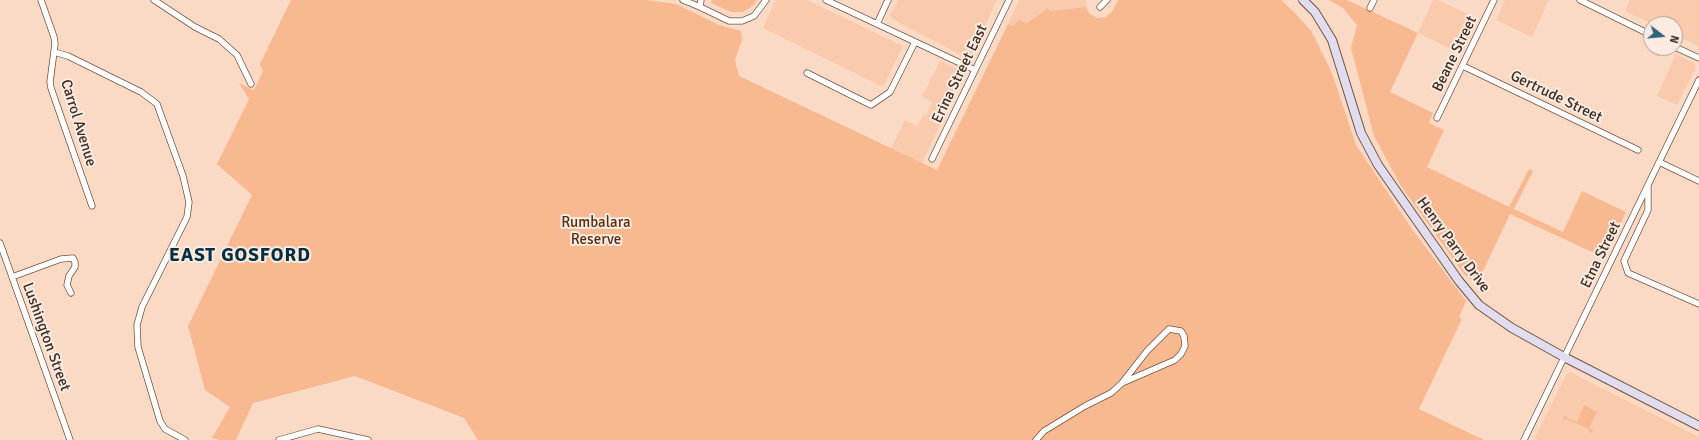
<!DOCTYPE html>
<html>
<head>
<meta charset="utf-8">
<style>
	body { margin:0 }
	#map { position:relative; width:1699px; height:440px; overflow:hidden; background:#fbdac5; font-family:Signika,sans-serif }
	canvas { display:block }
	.north { position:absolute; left:1643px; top:16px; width:40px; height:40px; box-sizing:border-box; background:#fbebe0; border:1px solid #af9f94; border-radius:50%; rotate:106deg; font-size:11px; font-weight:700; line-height:16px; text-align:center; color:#3c2c22 }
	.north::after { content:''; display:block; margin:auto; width:14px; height:18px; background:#2c627d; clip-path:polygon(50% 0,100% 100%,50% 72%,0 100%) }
</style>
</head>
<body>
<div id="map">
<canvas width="1699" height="440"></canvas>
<div class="north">N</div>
</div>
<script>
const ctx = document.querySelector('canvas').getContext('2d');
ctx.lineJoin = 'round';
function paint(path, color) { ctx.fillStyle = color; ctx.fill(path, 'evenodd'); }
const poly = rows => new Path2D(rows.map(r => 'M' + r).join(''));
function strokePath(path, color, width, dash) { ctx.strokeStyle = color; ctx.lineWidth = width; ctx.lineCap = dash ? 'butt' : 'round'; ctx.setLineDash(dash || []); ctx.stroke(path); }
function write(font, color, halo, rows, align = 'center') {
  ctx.font = font + ' Signika,sans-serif'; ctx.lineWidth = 4; ctx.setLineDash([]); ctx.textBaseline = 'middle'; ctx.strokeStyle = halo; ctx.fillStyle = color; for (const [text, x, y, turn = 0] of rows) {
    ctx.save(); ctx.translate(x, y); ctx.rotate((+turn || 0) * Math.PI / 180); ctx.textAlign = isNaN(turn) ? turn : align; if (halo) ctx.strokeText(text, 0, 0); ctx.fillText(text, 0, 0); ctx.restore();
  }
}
paint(poly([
	[776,0,807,0,903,46,883,87,763,28],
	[898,0,997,0,969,59,892,19,890,15],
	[1019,0,1086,0,1086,7,1050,11,1048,8,1027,23,1014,27,1008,24],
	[1433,0,1438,0,1478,19,1461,54,1418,33],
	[1505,0,1549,0,1532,37,1496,20],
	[1630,0,1699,0,1699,46,1675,35,1675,24,1653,24,1625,11],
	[1676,54,1694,63,1695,69,1677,105,1657,96],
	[940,61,960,70,962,73,963,77,922,163,891,149,905,120,917,126,924,114,926,115,932,102,922,97],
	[1570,372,1699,437,1699,440,1537,440,1535,437,1566,375]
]), '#facaac');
paint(poly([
	[291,0,647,0,676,4,719,25,741,31,742,40,735,60,739,76,937,170,1008,24,1014,26,1018,20,1027,23,1048,8,1050,11,1086,7,1090,14,1097,18,1106,17,1113,10,1118,0,1281,0,1295,13,1312,32,1332,73,1356,145,1412,229,1466,301,1459,317,1462,319,1419,409,1484,440,478,440,464,418,355,376,253,403,236,440,220,440,212,438,230,407,205,390,188,326,252,195,217,164,249,99,239,83,254,90,263,71,260,64],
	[712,0,756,0,754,5,743,12,731,12,711,3],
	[1329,0,1347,0,1418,33,1390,92,1433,113,1429,123,1444,130,1427,167,1509,207,1529,169,1533,171,1514,209,1563,232,1582,191,1626,212,1605,258,1510,214,1477,284,1464,274,1401,186,1374,136,1351,48,1357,25,1343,8],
	[1584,405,1597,412,1589,428,1593,430,1591,433,1588,432,1589,429,1566,419,1565,421,1563,417,1563,416,1577,422]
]), '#f8b991');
const minor = poly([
	[41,0,54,37,55,44,50,82,51,88,92,206],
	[154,0,195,27,219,39,237,55,251,84],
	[683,0,700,7,701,0],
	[826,0,975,70],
	[1580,0,1651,35],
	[700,7,729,21,742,21,754,16,766,0],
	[1100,7,1107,0],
	[1370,8,1374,0],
	[877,24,888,0],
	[1675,47,1699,58],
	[54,52,68,56,141,92,157,104,183,176,189,202,187,217,142,307,137,325,138,347,160,421,165,429,185,440],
	[1463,66,1638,150],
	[807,73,871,105,890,92,915,42],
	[1437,118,1494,0],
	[932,159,1009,0],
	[1659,162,1699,181],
	[1648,185,1648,210,1624,261,1628,273,1699,304],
	[0,243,70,440],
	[12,277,61,259,73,258,75,262,75,267,69,276,67,285,71,293],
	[279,440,318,429,368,440],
	[1036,440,1044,431,1085,406,1111,393,1122,383,1175,360,1181,354,1185,346,1184,336,1181,331,1169,329,1147,351,1122,383],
	[1524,440,1699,80]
]);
const secondary = poly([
	[1303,0,1315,12,1332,40,1361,133,1378,165,1459,281,1479,305,1512,328,1564,357,1699,426]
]);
strokePath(minor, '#75523c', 7);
strokePath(secondary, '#75523c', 10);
strokePath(minor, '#fff', 5.5);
strokePath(secondary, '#e1ddf0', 8);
write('15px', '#3c2c22', '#fbebe0', [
	["Beane Street",1455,54,-64],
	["Erina Street East",960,74,-64],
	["Gertrude Street",1556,97,26],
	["Carrol Avenue",78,123,73],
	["Henry Parry Drive",1453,245,54],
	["Etna Street",1601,255,-64],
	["Lushington Street",46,337,70]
]);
write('15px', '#562d0f', '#fbebe0', [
	["Rumbalara",596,223],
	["Reserve",596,240]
]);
ctx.letterSpacing = '1px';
write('bold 19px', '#002f43', '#fbebe0', [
	["EAST GOSFORD",240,256]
]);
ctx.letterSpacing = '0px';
</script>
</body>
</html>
